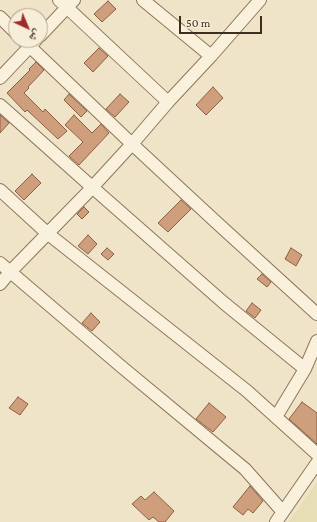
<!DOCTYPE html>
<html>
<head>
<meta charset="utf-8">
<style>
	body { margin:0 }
	#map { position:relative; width:317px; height:522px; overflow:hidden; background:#f0e4c8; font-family:"Crimson Pro","Noto Naskh Arabic",serif }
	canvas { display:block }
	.north { position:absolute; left:8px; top:8px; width:40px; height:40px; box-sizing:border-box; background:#f7eed8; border:1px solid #ada18e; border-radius:50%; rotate:136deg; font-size:11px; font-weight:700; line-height:16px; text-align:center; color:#3d2e20 }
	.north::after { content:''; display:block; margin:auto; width:14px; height:18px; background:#9e2a2b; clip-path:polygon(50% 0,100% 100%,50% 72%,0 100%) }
	.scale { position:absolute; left:179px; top:16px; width:83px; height:18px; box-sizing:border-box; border:2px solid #3d2e20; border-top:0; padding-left:5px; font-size:12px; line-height:14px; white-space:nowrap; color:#3d2e20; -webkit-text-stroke:3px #f7eed8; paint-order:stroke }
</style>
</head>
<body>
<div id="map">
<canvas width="317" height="522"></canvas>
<div class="north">ش</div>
<div class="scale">50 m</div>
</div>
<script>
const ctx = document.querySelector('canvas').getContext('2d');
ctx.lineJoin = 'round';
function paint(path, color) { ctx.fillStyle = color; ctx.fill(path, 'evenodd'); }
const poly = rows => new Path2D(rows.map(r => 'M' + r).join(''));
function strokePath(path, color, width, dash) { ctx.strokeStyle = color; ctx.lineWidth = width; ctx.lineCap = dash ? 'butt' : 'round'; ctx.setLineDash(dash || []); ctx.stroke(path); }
paint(poly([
	[317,482,317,522,288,522,295,513]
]), '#e6deb5');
const building = poly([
	[108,1,116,9,102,22,94,14,108,1],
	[99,48,108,56,93,72,84,63,99,48],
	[36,62,44,70,28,87,29,88,24,93,43,112,45,109,67,131,58,139,27,110,25,112,7,93,30,70,29,69,36,62],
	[213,87,223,98,206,115,196,105,213,87],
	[69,94,87,111,81,117,64,100,69,94],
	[120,94,129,102,115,117,106,109,120,94],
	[0,115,9,123,0,133,0,115],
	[74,115,92,133,101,124,109,133,79,165,69,156,83,142,65,125,74,115],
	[32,174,41,183,24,200,15,191,32,174],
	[181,200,191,209,168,232,158,223,181,200],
	[84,207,89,212,82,219,77,214,84,207],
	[88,235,97,244,88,254,78,246,88,235],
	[107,248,114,254,108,260,101,254,107,248],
	[291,248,302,255,296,266,285,259,291,248],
	[262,274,271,282,267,287,257,279,262,274],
	[252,303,261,310,255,318,246,311,252,303],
	[91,313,100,322,92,331,82,323,91,313],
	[18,397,28,404,20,415,9,408,18,397],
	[302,402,317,413,317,444,289,419,302,402],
	[209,403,226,417,213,432,196,419,209,403],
	[250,486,263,501,253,513,248,509,243,515,233,507,250,486],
	[154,492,174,511,165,522,159,522,153,517,149,520,132,504,141,496,145,500,154,492]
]);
paint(building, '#cf9f7d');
strokePath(building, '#8d5f41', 1);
const street = poly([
	[59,0,168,102],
	[143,0,211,56],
	[0,17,16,33],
	[40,36,74,0],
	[23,40,132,144,216,222,317,314],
	[0,78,36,40],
	[0,105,92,187,224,303,305,369],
	[0,190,47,233,247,391,317,454],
	[0,263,123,368,245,469,283,512],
	[0,284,10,272,87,193,132,144,168,102,211,56,260,0],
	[276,417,305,369,317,341],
	[276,522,283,512,317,463]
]);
strokePath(street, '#8d765c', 14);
strokePath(street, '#faf1dc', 12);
</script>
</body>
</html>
